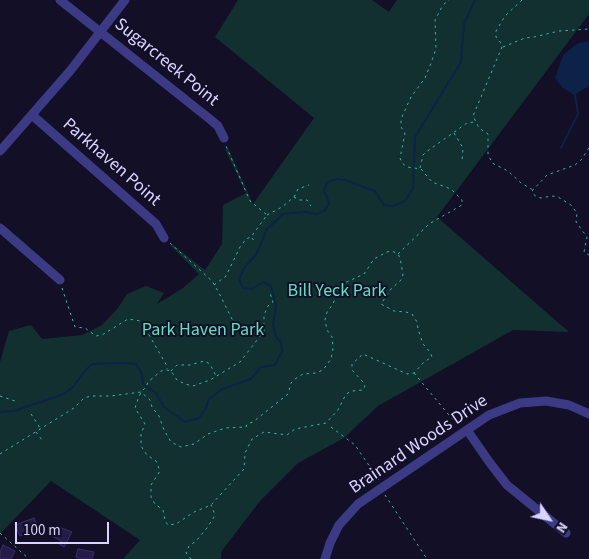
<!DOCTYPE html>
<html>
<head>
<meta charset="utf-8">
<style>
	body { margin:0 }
	#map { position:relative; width:589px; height:559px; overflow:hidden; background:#130f26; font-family:"Source Sans 3",sans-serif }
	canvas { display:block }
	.north { position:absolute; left:524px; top:494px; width:50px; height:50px; -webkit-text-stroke:4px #130f26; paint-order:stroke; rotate:124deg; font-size:14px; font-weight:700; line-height:20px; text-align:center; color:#d9d4ff }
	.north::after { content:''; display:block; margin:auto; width:18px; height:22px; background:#d9d4ff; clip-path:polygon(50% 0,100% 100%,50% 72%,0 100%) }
	.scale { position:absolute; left:15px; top:522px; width:94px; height:22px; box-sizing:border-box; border:2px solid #d9d4ff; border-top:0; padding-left:6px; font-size:15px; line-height:18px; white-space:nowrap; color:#d9d4ff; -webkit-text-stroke:4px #130f26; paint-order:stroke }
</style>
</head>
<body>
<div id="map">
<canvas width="589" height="559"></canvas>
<div class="north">N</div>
<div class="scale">100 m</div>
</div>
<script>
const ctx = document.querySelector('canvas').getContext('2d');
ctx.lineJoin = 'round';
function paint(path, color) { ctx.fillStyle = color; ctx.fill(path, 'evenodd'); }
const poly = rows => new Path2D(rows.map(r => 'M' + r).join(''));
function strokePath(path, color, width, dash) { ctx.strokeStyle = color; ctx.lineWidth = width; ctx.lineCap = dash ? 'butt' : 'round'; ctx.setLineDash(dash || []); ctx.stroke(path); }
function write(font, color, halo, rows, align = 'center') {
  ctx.font = font + ' "Source Sans 3",sans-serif'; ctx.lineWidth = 4; ctx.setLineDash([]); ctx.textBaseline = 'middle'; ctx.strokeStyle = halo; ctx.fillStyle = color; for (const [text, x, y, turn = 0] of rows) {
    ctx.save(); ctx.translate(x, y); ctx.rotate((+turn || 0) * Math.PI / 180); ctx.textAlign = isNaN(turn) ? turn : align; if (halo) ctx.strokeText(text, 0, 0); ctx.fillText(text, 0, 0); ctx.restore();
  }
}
paint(poly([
	[238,0,372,0,389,12,397,0,589,0,589,14,437,217,569,332,513,330,378,406,344,438,298,463,260,501,221,552,221,559,123,559,140,540,51,481,0,534,0,362,9,331,31,325,42,339,82,335,102,325,118,308,127,294,146,286,164,293,157,304,183,288,199,274,171,246,172,244,205,270,222,244,223,205,246,193,225,149,228,148,253,204,314,118,215,37]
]), '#12302f');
paint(poly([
	[589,41,589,86,574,95,563,88,555,78,563,55,578,43]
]), '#0c2248');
strokePath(poly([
	[561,148,578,114,575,94],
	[0,412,14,411,64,394,73,387,84,372,92,364,121,363,136,364,142,374,143,384,156,393,164,407,185,422,199,418,206,408,209,399,222,389,251,379,261,367,275,365,282,352,281,342,276,337,273,324,276,306,271,286,263,282,251,289,243,288,239,279,244,268,256,255,267,229,283,214,305,212,317,214,325,210,329,203,324,190,327,182,336,179,345,180,358,185,375,191,384,205,393,206,405,201,413,188,415,137,461,62,464,24,475,0]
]), '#0c2248', 2);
const building = poly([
	[34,518,39,531,20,536,15,525,34,518],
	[59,527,72,532,64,547,59,544,61,541,48,534,52,528,57,530,59,527],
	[3,545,15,551,11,559,0,559,0,552,3,545],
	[78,549,94,552,92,559,79,559,79,558,76,557,78,549]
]);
paint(building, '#241b47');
strokePath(building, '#3b2d73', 1);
strokePath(poly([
	[522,0,505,16,496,31,496,37,501,43,502,47,473,116,479,128,488,134,488,154,492,163,508,171,521,183,533,190],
	[503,47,525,38,534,37,559,31,589,29],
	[454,133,463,148,462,161],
	[589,148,581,160,575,165,547,175,532,191,533,194,537,197,541,198,552,196,558,197,571,205,577,213,576,222,587,237,584,252,589,255],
	[420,168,423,155,426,152,467,123,474,122],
	[294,197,298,189,309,185],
	[267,215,282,207,294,197,299,200,307,200,311,206],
	[252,238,255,242],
	[170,243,212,281,219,293,236,327,249,335,256,333,263,327],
	[398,254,429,224,462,205,462,200,451,189,432,182,421,169,407,167,402,163,400,158,405,133,401,127,401,119,411,97,425,78,431,63,436,49,435,20,443,5,449,0],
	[214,285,226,276,240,247,246,239,251,237,267,215,250,201,226,146],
	[62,288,75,327,85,328,96,336,102,335,128,319,141,321,167,366,167,369],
	[171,371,177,365,190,365,204,361,210,364,216,376],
	[414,373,458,426],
	[0,396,15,401],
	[31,414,40,428],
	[331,427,355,445,379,480],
	[36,432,42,440],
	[0,454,74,408,84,398,91,396,111,396,141,392,150,400,152,407,159,416,164,430,171,442,181,447,194,444,208,434,225,428,246,427,247,424,253,422,288,394,291,383,295,379,303,374,316,373,323,370,331,359,333,349,332,337,327,330,325,320,327,312,333,304,340,285,364,274,374,259,387,252,392,251,398,254,400,258,403,274,402,279,391,289,381,304,394,311,406,312,412,314,417,322,418,329,423,344,430,352,432,357,424,362,414,373,407,374,363,354,352,364,352,370,363,382,365,386,363,390,352,391,346,394,338,410,326,423,295,429,287,435,264,432,252,439,245,453,244,469,211,505,194,512,176,524,168,525,165,521,163,510,155,504,151,497,151,485,160,471,156,461,147,455,141,446,141,434,145,424,135,408,137,402,141,392,146,387,148,382,161,371,167,370,171,371,177,380,185,384,193,386,210,380,240,362,264,331,264,315,268,306,273,302,270,293],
	[385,495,427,559],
	[0,533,29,559],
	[191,559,186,553,189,546,196,541,207,528,214,517,214,512,211,505]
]), '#2fb8b0', 1, [2.5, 4]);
strokePath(poly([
	[60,0,211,120,218,126,224,138],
	[32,115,156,224,164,238],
	[0,151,70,71,125,0],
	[0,228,60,280],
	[467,430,490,463,507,485,566,533],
	[325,559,330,543,339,525,358,504,489,415,520,403,546,401,569,405,589,414]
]), '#3d3a85', 9);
write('18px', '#d9d4ff', '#130f26', [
	["Sugarcreek Point",166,63,39],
	["Parkhaven Point",111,163,41],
	["Brainard Woods Drive",419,445,-34]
]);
write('18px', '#5fe0c0', '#130f26', [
	["Bill Yeck Park",337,292],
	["Park Haven Park",203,331]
]);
</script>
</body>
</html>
